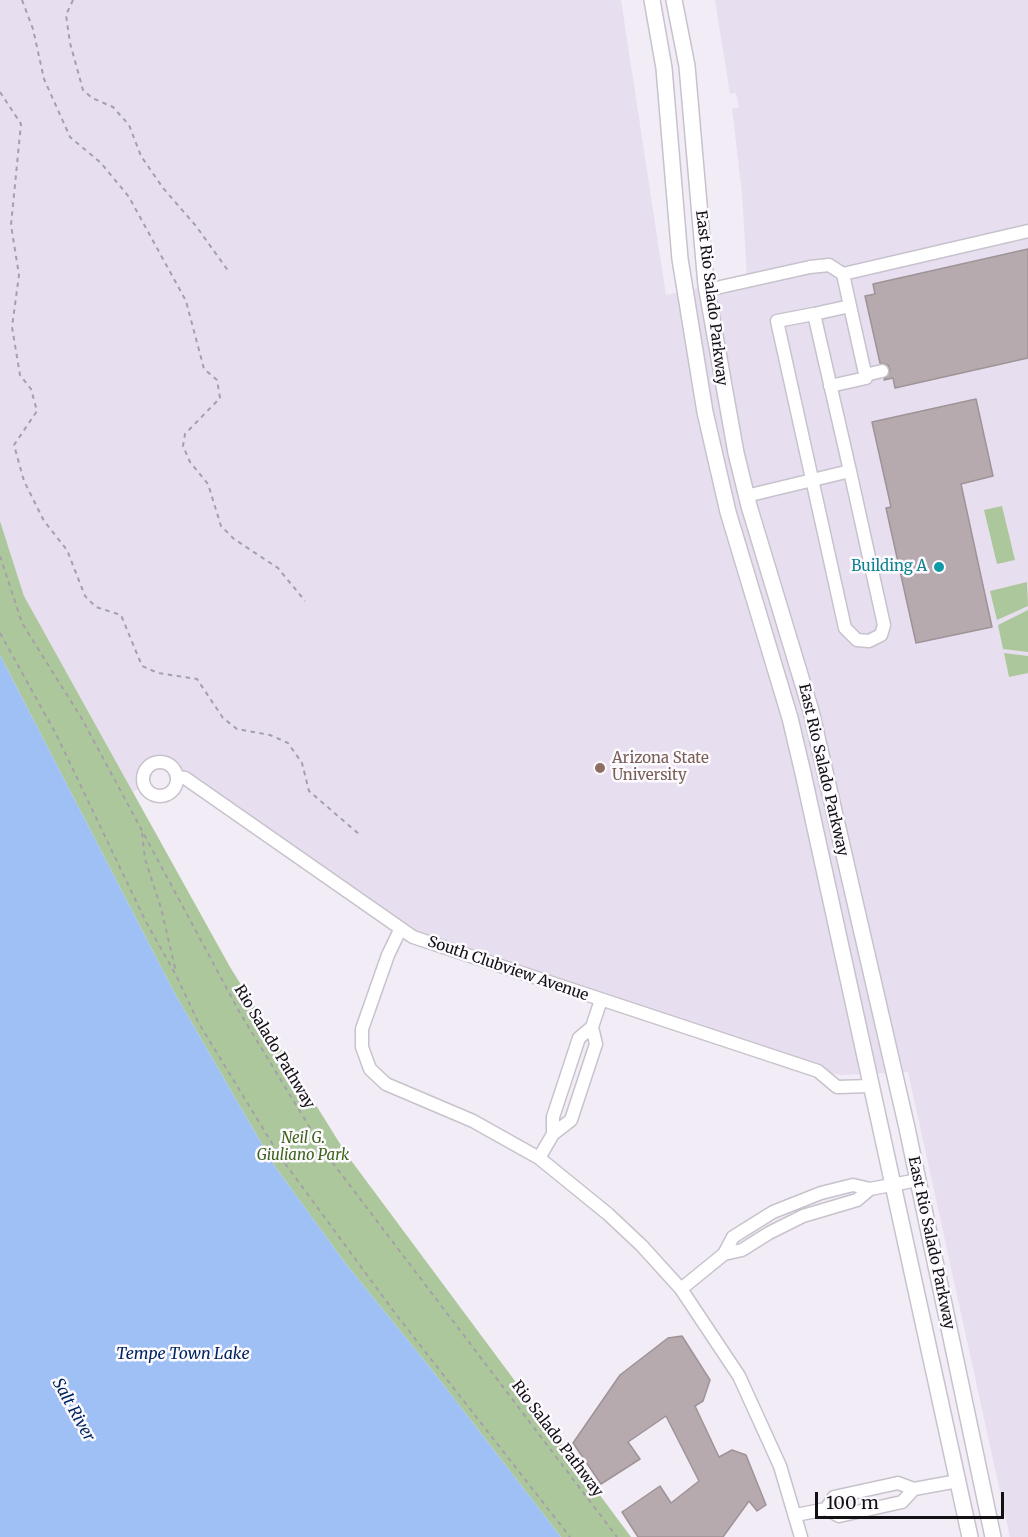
<!DOCTYPE html>
<html>
<head>
<meta charset="utf-8">
<style>
	body { margin:0 }
	#map { position:relative; width:1028px; height:1537px; overflow:hidden; background:#f1ecf5; font-family:Merriweather,serif }
	canvas { display:block }
	.scale { position:absolute; left:815px; top:1492px; width:189px; height:27px; box-sizing:border-box; border:3px solid #121013; border-top:0; padding-left:8px; font-size:18px; line-height:21px; white-space:nowrap; color:#121013; -webkit-text-stroke:4px #fcfafe; paint-order:stroke }
</style>
</head>
<body>
<div id="map">
<canvas width="1028" height="1537"></canvas>
<div class="scale">100 m</div>
</div>
<script>
const ctx = document.querySelector('canvas').getContext('2d');
ctx.lineJoin = 'round';
function paint(path, color) { ctx.fillStyle = color; ctx.fill(path, 'evenodd'); }
const poly = rows => new Path2D(rows.map(r => 'M' + r).join(''));
function strokePath(path, color, width, dash) { ctx.strokeStyle = color; ctx.lineWidth = width; ctx.lineCap = dash ? 'butt' : 'round'; ctx.setLineDash(dash || []); ctx.stroke(path); }
function write(font, color, halo, rows, align = 'center') {
  ctx.font = font + ' Merriweather,serif'; ctx.lineWidth = 5; ctx.setLineDash([]); ctx.textBaseline = 'middle'; ctx.strokeStyle = halo; ctx.fillStyle = color; for (const [text, x, y, turn = 0] of rows) {
    ctx.save(); ctx.translate(x, y); ctx.rotate((+turn || 0) * Math.PI / 180); ctx.textAlign = isNaN(turn) ? turn : align; if (halo) ctx.strokeText(text, 0, 0); ctx.fillText(text, 0, 0); ctx.restore();
  }
}
paint(poly([
	[0,0,621,0,666,295,747,278,742,193,732,109,739,107,736,93,730,94,715,0,1028,0,1028,1537,1010,1537,908,1072,842,1075,818,1071,413,937,167,763,150,765,144,775,144,786,133,792,24,596,0,521]
]), '#e7dfef');
paint(poly([
	[1002,506,1015,560,997,564,984,510],
	[0,521,24,596,230,967,347,1155,631,1537,561,1537,432,1370,346,1264,274,1165,174,992,0,655],
	[1027,582,1028,606,997,620,990,591],
	[1028,610,1028,652,1003,649,998,625],
	[1004,653,1028,656,1028,673,1009,677]
]), '#adc79d');
paint(poly([
	[0,655,174,992,274,1165,346,1264,432,1370,561,1537,0,1537]
]), '#9ec0f5');
const building = poly([
	[1028,249,1028,358,895,388,893,378,884,380,890,370,888,365,880,363,865,296,875,294,873,284,1028,249],
	[976,399,993,476,961,484,992,627,916,643,886,508,891,507,872,422,976,399],
	[682,1336,710,1380,703,1401,695,1406,719,1457,732,1450,746,1455,766,1505,757,1511,749,1501,723,1537,638,1537,622,1512,660,1486,671,1503,699,1481,666,1416,628,1442,640,1459,601,1484,573,1443,620,1375,668,1338,682,1336]
]);
paint(building, '#b6aaae');
strokePath(building, '#9e9396', 1.5);
const minor = poly([
	[707,290,810,267,829,265,843,274],
	[814,314,777,321,845,628,857,640,869,641,881,635,884,625,850,471],
	[865,375,882,371],
	[830,386,866,378,850,306],
	[746,496,850,471,814,314,850,306,843,274,1028,231],
	'143 779a17 17 0 1 1 34 0a17 17 0 1 1-34 0Z',
	[177,777,185,778,413,937,818,1071,837,1087,871,1086],
	[400,930,388,955,362,1029,362,1047,370,1069,386,1084,473,1121,539,1158,608,1214,642,1246,681,1289,739,1376,780,1466,801,1537],
	[592,1027,601,1000],
	[539,1158,553,1134,553,1117,579,1038,592,1027,596,1044,571,1120,553,1134],
	[870,1189,918,1180],
	[681,1289,724,1254,742,1250,769,1233,803,1216,857,1200,870,1189,853,1185,821,1193,773,1212,733,1237,724,1254],
	[914,1489,958,1481],
	[796,1515,826,1509,839,1516,902,1502,914,1489,898,1483,834,1497,826,1509]
]);
const major = poly([
	[652,0,664,68,680,259,705,412,728,512,790,718,803,773,970,1537],
	[674,0,687,66,706,285,736,453,749,506,811,711,907,1128,993,1537]
]);
strokePath(minor, '#c7c2cc', 15);
strokePath(major, '#c7c2cc', 18);
strokePath(poly([
	[22,0,33,29,44,79,70,137,101,163,129,197,186,301,204,369,217,380,220,398,185,434,183,446,190,462,208,484,221,526,234,539,278,568,305,601],
	[73,0,66,15,70,43,83,90,92,98,113,107,129,125,141,156,163,188,196,226,229,272],
	[0,92,21,124,11,225,19,275,12,327,20,375,31,389,37,411,14,445,24,481,44,521,67,550,85,596,96,607,121,615,142,666,158,673,197,679,223,718,237,729,270,735,288,743,302,763,309,791,360,835],
	[0,556,22,623,82,719,240,1013,326,1154,617,1537],
	[0,633,56,734,146,922,176,975,198,1022,281,1158,395,1313,570,1537],
	[142,833,145,859,161,908,176,972]
]), '#a4a0a7', 2, [4.5, 4.5]);
strokePath(minor, '#fff', 12);
strokePath(major, '#fff', 15);
for (const [x, y, r, color] of [
	[939,567,6,"#0f9aa8"],
	[600,768,6,"#8d6e63"]
]) { const dot = new Path2D(); dot.arc(x, y, r, 0, 2 * Math.PI); ctx.fillStyle = color; ctx.fill(dot); strokePath(dot, '#fcfafe', 2); }
write('15px', '#121013', '#fcfafe', [
	["East Rio Salado Parkway",711,298,83],
	["East Rio Salado Parkway",823,770,77],
	["South Clubview Avenue",508,969,19],
	["Rio Salado Pathway",274,1047,59],
	["East Rio Salado Parkway",931,1243,78],
	["Rio Salado Pathway",557,1439,53]
]);
write('15px', '#0d838f', '#fcfafe', [
	["Building A",927,567]
], 'right');
write('15px', '#785e54', '#fcfafe', [
	["Arizona State",612,759],
	["University",612,776]
], 'left');
write('italic 15px', '#3c6318', '#fcfafe', [
	["Neil G.",303,1139],
	["Giuliano Park",303,1156]
]);
write('italic 16px', '#002661', '#fcfafe', [
	["Tempe Town Lake",183,1354],
	["Salt River",73,1410,61]
]);
</script>
</body>
</html>
